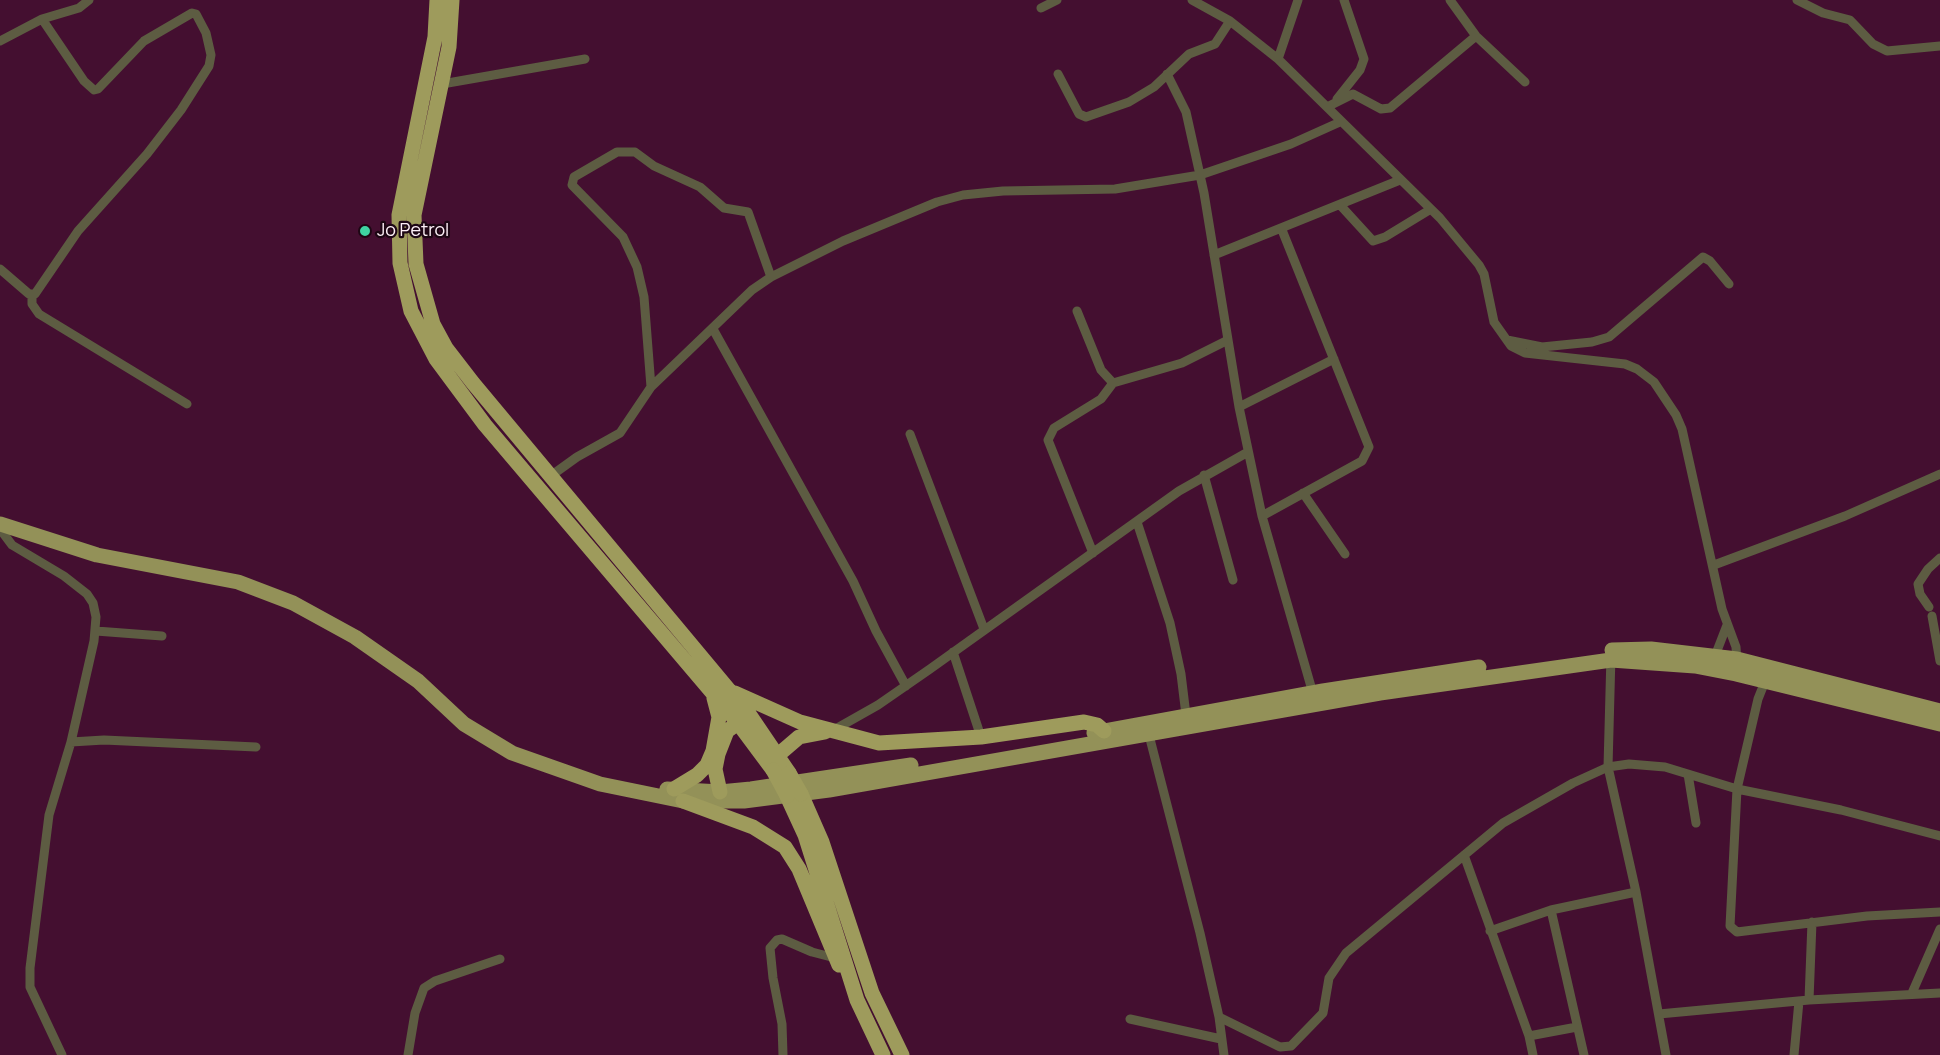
<!DOCTYPE html>
<html>
<head>
<meta charset="utf-8">
<style>
	body { margin:0 }
	canvas { display:block; background:#440f30 }
</style>
</head>
<body>
<canvas width="1940" height="1055"></canvas>
<script>
const ctx = document.querySelector('canvas').getContext('2d');
ctx.lineJoin = 'round';
const poly = rows => new Path2D(rows.map(r => 'M' + r).join(''));
function strokePath(path, color, width, dash) { ctx.strokeStyle = color; ctx.lineWidth = width; ctx.lineCap = dash ? 'butt' : 'round'; ctx.setLineDash(dash || []); ctx.stroke(path); }
function write(font, color, halo, rows, align = 'center') {
  ctx.font = font + ' Manrope,sans-serif'; ctx.lineWidth = 4.5; ctx.setLineDash([]); ctx.textBaseline = 'middle'; ctx.strokeStyle = halo; ctx.fillStyle = color; for (const [text, x, y, turn = 0] of rows) {
    ctx.save(); ctx.translate(x, y); ctx.rotate((+turn || 0) * Math.PI / 180); ctx.textAlign = isNaN(turn) ? turn : align; if (halo) ctx.strokeText(text, 0, 0); ctx.fillText(text, 0, 0); ctx.restore();
  }
}
strokePath(poly([
	[1192,0,1230,21,1278,59,1440,218,1479,265,1484,274,1494,322,1511,346,1525,353,1625,364,1637,369,1654,382,1676,415,1682,429,1722,609,1736,647,1737,662],
	[1450,0,1476,36,1525,82],
	[1797,0,1823,13,1850,20,1873,44,1887,51,1940,46],
	[1041,8,1057,0],
	[0,41,42,19,79,8,89,0],
	[1278,59,1298,0],
	[1058,74,1079,114,1086,117,1129,102,1154,87,1189,54,1215,44,1230,21],
	[1167,74,1186,112,1204,193,1239,407,1262,516,1314,697],
	[442,84,585,59],
	[1337,99,1360,70,1364,59,1344,0],
	[1327,107,1353,94,1381,109,1390,108,1476,36],
	[1341,206,1373,241,1385,237,1431,209],
	[1214,255,1400,180],
	[0,269,29,294,35,294,78,231,147,154,181,110,209,66,211,55,206,33,196,14,192,13,144,41,98,89,94,90,84,81,42,19],
	[32,295,32,304,39,314,187,404],
	[1077,311,1101,370,1113,383,1182,363,1228,340],
	[713,329,853,581,876,631,906,686],
	[1507,340,1542,347,1592,342,1609,337,1703,257,1710,261,1729,284],
	[651,387,644,297,637,267,623,237,572,185,574,177,617,152,635,152,654,166,700,187,724,208,748,212,771,277],
	[1239,407,1334,359],
	[910,434,984,629],
	[552,475,577,457,620,433,651,387,752,290,771,277,843,241,937,202,963,195,1003,191,1115,189,1200,175,1291,144,1340,122],
	[1204,475,1233,580],
	[1303,493,1345,554],
	[1262,516,1362,461,1369,447,1282,230],
	[1137,522,1170,623,1181,674,1186,715],
	[0,529,12,545,64,576,87,594,93,603,96,617,94,641,71,742,104,740,256,747],
	[1093,553,1048,440,1054,428,1101,399,1113,383],
	[1714,565,1845,516,1940,474],
	[1929,607,1920,594,1918,584,1928,569,1940,558],
	[1932,616,1940,661],
	[96,631,162,636],
	[953,652,981,737],
	[1611,655,1608,767,1636,892,1666,1055],
	[1715,656,1727,625],
	[1766,679,1758,699,1737,789,1730,926,1737,932,1867,916,1940,912],
	[832,731,878,705,930,669,1179,491,1248,452],
	[1149,735,1200,933,1219,1017,1224,1055],
	[1688,774,1696,823],
	[1464,855,1529,1036,1533,1055],
	[1490,931,1551,910],
	[1912,993,1940,929],
	[1809,1000,1812,922],
	[1659,1014,1809,1000,1940,993],
	[1219,1017,1280,1047,1291,1046,1323,1013,1329,978,1346,953,1503,823,1573,783,1608,767,1629,764,1665,767,1737,789,1841,810,1940,836],
	[1130,1019,1221,1039],
	[1529,1036,1577,1027],
	[62,1055,30,987,30,968,49,815,71,742],
	[408,1055,415,1013,424,988,435,981,500,959],
	[783,1055,782,1024,773,978,770,948,777,940,782,939,812,952,835,958],
	[1584,1055,1551,910,1636,892],
	[1794,1055,1799,1001]
]), '#5d5c42', 9);
strokePath(poly([
	[0,524,97,555,238,582,293,603,355,637,418,681,464,724,512,753,600,784,683,801,744,801,829,790,1380,693,1611,660,1695,666,1736,674,1940,724],
	[1612,650,1651,649,1737,659,1940,711],
	[1094,733,1323,691,1479,667],
	[667,789,720,792,751,789,911,765]
]), '#939158', 15);
strokePath(poly([
	[437,0,435,37,399,215,400,263,411,311,436,359,485,425,738,723,773,770],
	[452,0,449,47,414,215,416,264,433,324,446,348,473,383,749,714,789,773],
	[735,693,800,722,879,743,981,737,1084,722,1097,725,1104,731],
	[778,755,799,737,825,732],
	[674,789,697,775,707,765,713,751,719,717,714,698],
	[720,792,715,769,718,754,727,731,738,723],
	[801,794,822,842,872,993,902,1055],
	[787,796,805,835,857,1000,883,1055],
	[683,801,753,827,785,847,799,869,839,965]
]), '#9e9b5c', 15);
strokePath(poly([
	[773,770,787,796],
	[789,773,801,794]
]), '#9e9b5c', 15);
for (const [x, y, r, color] of [
	[365,231,6,"#3fd4a2"]
]) { const dot = new Path2D(); dot.arc(x, y, r, 0, 2 * Math.PI); ctx.fillStyle = color; ctx.fill(dot); strokePath(dot, '#1d0714', 2); }
write('18px', '#fdeff6', '#1d0714', [
	["Jo Petrol",377,231]
], 'left');
</script>
</body>
</html>
